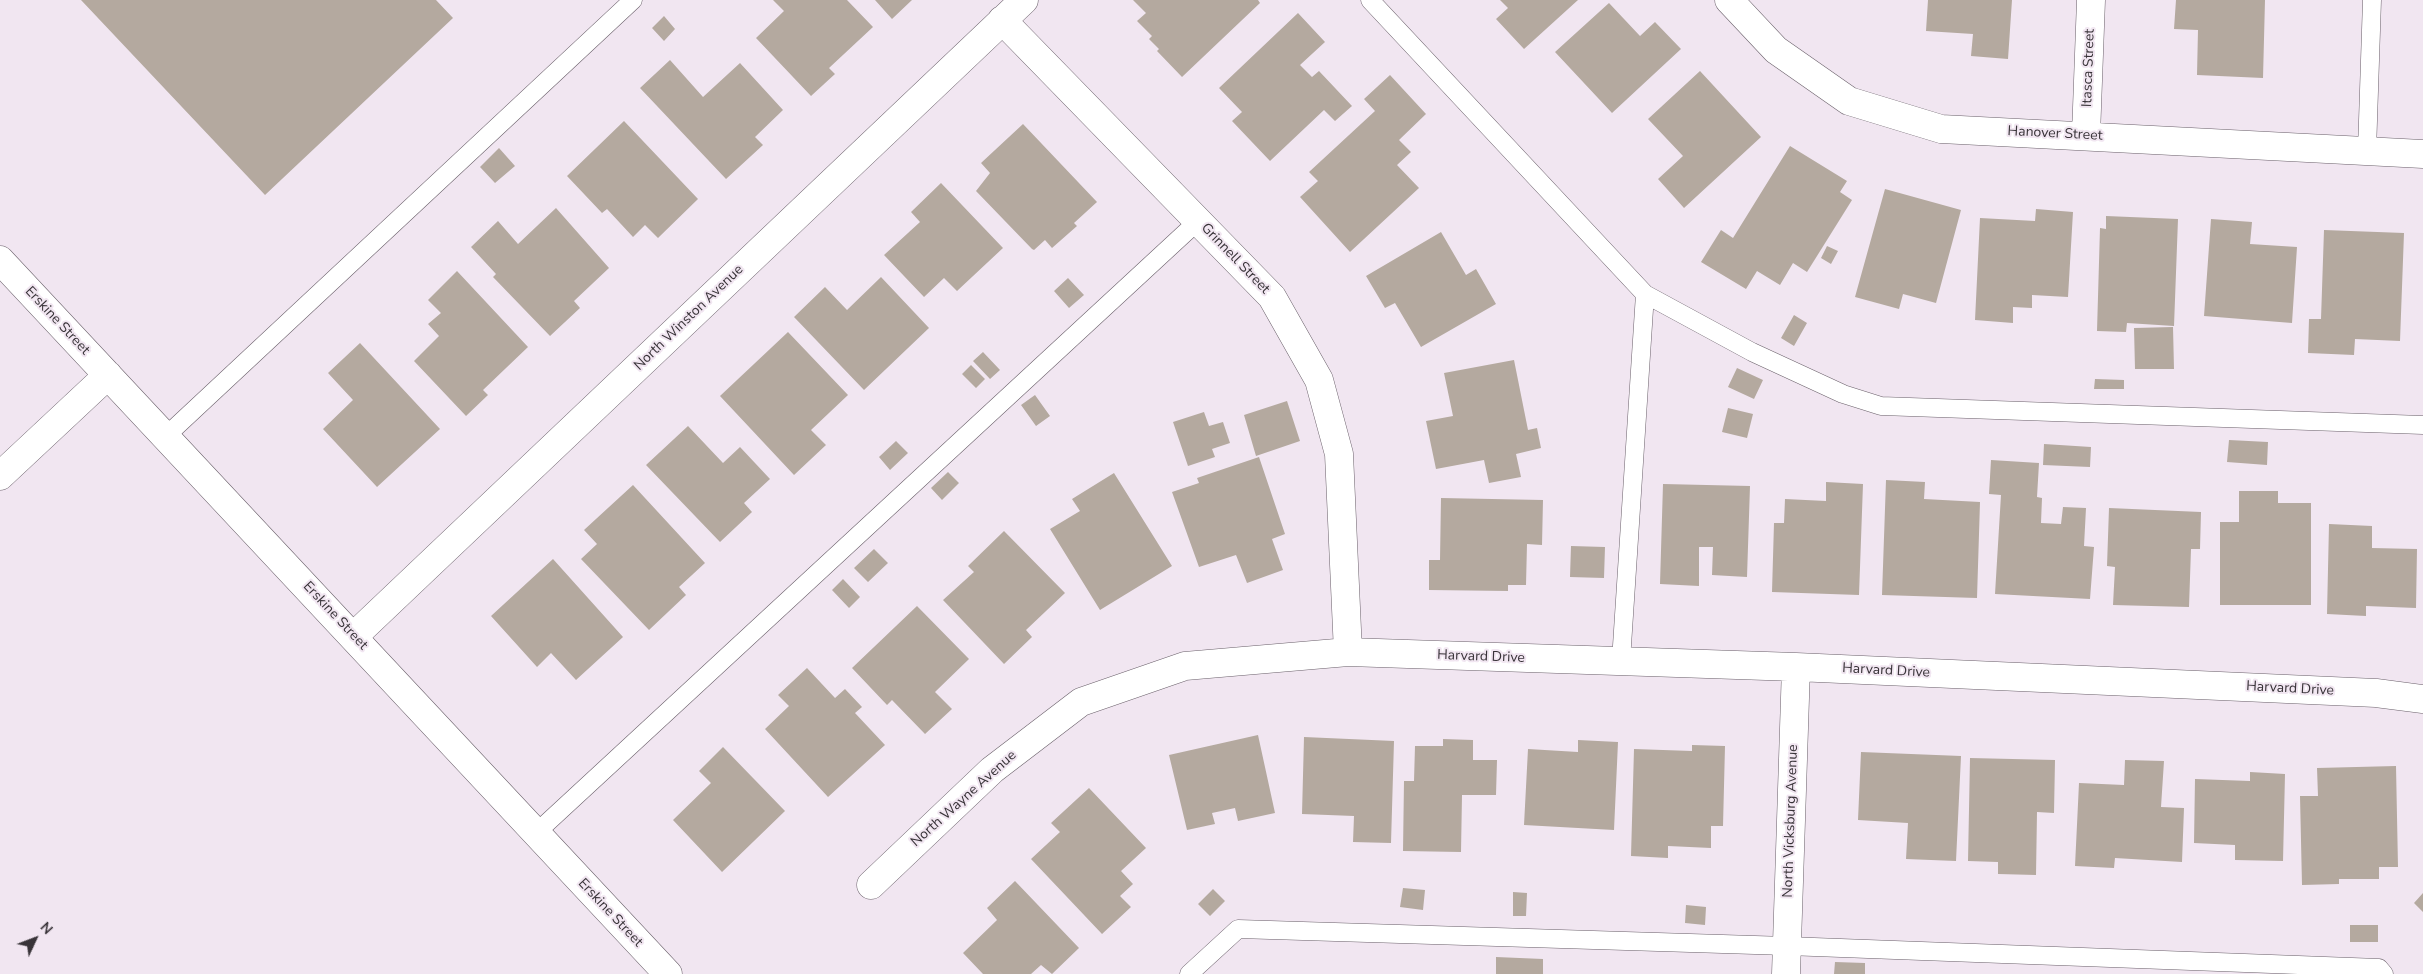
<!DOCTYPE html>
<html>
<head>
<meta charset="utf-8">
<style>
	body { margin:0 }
	#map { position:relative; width:2423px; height:974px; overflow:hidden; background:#f1e6f1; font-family:"Nunito Sans",sans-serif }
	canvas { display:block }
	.north { position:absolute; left:10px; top:914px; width:50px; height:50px; -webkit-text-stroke:4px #f1e6f1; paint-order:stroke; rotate:47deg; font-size:14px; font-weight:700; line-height:20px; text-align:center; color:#383338 }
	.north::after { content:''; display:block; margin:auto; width:18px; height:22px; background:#383338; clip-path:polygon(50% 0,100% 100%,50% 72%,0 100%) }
</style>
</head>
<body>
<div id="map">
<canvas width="2423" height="974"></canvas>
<div class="north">N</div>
</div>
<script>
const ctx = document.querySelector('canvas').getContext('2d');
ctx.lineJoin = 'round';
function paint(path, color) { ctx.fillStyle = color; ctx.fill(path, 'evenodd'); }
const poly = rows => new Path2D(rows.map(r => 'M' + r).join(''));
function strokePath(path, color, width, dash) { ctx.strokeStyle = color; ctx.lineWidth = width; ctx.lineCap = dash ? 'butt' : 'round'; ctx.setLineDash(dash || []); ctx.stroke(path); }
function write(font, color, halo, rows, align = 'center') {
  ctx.font = font + ' "Nunito Sans",sans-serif'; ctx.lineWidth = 4; ctx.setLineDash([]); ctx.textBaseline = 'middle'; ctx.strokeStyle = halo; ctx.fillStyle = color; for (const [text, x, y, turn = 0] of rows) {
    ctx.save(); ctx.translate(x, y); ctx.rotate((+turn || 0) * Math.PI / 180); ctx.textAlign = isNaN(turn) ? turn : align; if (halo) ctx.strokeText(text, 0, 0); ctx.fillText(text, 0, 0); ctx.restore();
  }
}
paint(poly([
	[81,0,436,0,453,18,265,195],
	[773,0,847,0,873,27,829,68,835,74,811,96,756,38,784,11],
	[875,0,912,0,892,19],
	[1133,0,1258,0,1260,3,1182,77,1157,51,1159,49,1149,39,1152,36,1137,21,1146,13],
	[1500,0,1578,0,1524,49,1496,19,1508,8],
	[1928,0,2012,0,2008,59,1971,56,1973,34,1926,31],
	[2176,0,2265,0,2263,78,2197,75,2198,30,2174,29],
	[1609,3,1640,36,1655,22,1681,49,1612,113,1555,52],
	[1298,13,1325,42,1300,65,1312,77,1319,71,1352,106,1335,121,1324,110,1270,161,1232,121,1242,112,1219,88],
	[664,16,675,29,664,41,652,28],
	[670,60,703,97,740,63,783,110,755,137,763,145,726,179,640,88],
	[1700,71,1761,137,1684,208,1658,179,1683,156,1648,119],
	[1390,75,1426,114,1399,140,1411,152,1397,165,1419,188,1350,252,1300,197,1318,181,1309,172,1375,111,1364,99],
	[624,121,698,199,658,238,645,225,633,237,607,209,602,213,567,176],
	[1023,124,1097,202,1074,223,1077,226,1052,248,1045,240,1034,250,1032,249,976,191,990,173,981,163],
	[1790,146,1847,181,1840,192,1852,200,1807,272,1793,263,1780,285,1757,271,1746,289,1701,262,1721,230,1733,238],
	[499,148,515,166,495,183,480,167],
	[941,183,1003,248,957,291,944,278,924,297,884,255,920,222,911,212],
	[1885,189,1961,210,1936,303,1903,294,1899,309,1855,297],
	[556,208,609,268,574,301,580,308,550,336,493,277,496,274,471,247,498,221,518,244],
	[2036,209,2073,212,2068,297,2032,295,2032,308,2013,307,2013,323,1975,320,1980,218,2035,221],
	[2106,216,2178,219,2174,326,2127,323,2126,332,2097,331,2100,228,2106,229],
	[2211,219,2252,222,2250,244,2297,247,2292,323,2204,316],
	[2324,230,2404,233,2400,341,2355,339,2354,355,2308,353,2309,319,2321,319],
	[1441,232,1466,275,1476,269,1496,304,1421,347,1395,303,1385,308,1366,276],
	[1827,246,1838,251,1831,264,1821,258],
	[457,271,528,347,483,390,488,395,466,416,414,361,439,336,428,324,441,313,428,300],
	[881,277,929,328,864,390,794,317,825,287,847,310],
	[1068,278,1084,295,1069,308,1054,291],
	[1794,315,1807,323,1794,346,1781,338],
	[2173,327,2174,369,2135,369,2134,328],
	[788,332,848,395,811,430,826,445,794,475,720,396],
	[360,343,440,429,377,487,323,429,353,400,328,373],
	[983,352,1000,370,990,379,973,361],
	[1514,360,1528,430,1537,428,1541,448,1516,454,1521,477,1489,483,1484,460,1436,469,1426,421,1453,416,1444,373],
	[971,365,985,379,976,388,962,374],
	[1737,368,1763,380,1754,399,1728,387],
	[2095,379,2124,380,2124,389,2094,389],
	[1035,395,1050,416,1036,426,1021,405],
	[1287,401,1300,441,1256,456,1244,415],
	[1728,408,1753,414,1747,438,1722,432],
	[1204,412,1209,426,1223,422,1230,443,1212,449,1215,457,1188,466,1173,422],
	[688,426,723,463,740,447,770,479,744,503,752,512,720,542,646,465],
	[2229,440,2268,442,2267,465,2227,462],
	[896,441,908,453,890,470,879,457],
	[2044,444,2091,447,2090,467,2043,465],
	[1259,457,1285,534,1272,539,1283,570,1247,583,1236,555,1199,567,1172,492,1199,483,1197,478],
	[1991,460,2039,463,2037,497,2042,498,2041,523,2061,524,2063,507,2086,508,2084,546,2094,547,2090,599,1995,594,2001,495,1989,494],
	[948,472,959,483,942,500,931,488],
	[1114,473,1172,566,1100,610,1050,529,1080,511,1072,499],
	[1886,480,1925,482,1924,499,1980,502,1977,598,1882,595],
	[1826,482,1863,484,1859,595,1772,592,1774,523,1784,523,1785,499,1826,501],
	[1663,484,1750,486,1747,577,1712,575,1713,547,1699,547,1699,586,1660,584],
	[633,485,705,563,679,587,686,595,649,630,581,559,597,544,584,530],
	[2239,491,2278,491,2278,503,2311,503,2311,605,2220,605,2220,522,2239,522],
	[1441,498,1543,500,1542,545,1527,544,1526,585,1508,585,1508,591,1429,590,1429,560,1440,560],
	[2109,508,2201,512,2200,549,2191,549,2189,607,2113,605,2115,567,2107,566],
	[2329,524,2372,526,2372,548,2417,549,2416,608,2366,606,2366,616,2327,614],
	[1004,531,1065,593,1026,630,1032,637,1004,664,943,600,974,572,968,566],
	[1571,546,1605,547,1604,578,1570,577],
	[874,549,888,563,868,582,854,568],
	[553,559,623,637,576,680,551,653,537,667,491,616],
	[843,579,860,597,849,608,832,590],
	[917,606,969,659,935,692,952,709,925,734,892,700,887,705,852,668],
	[807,668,835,698,845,689,862,707,855,713,885,745,828,797,765,729,789,706,778,695],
	[1258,735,1275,813,1238,821,1235,808,1212,813,1215,824,1187,830,1169,755],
	[1304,737,1394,741,1391,843,1353,842,1354,816,1302,814],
	[1443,739,1473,740,1473,760,1497,760,1496,795,1462,795,1461,852,1403,851,1404,781,1414,781,1415,746,1443,746],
	[1578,740,1618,742,1614,830,1524,825,1528,749,1578,752],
	[1692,745,1725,746,1723,826,1711,826,1711,848,1668,846,1668,858,1631,856,1634,749,1692,751],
	[723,747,785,811,722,872,673,820,711,783,699,771],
	[1861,752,1961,756,1956,861,1906,859,1908,823,1858,820],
	[1970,758,2055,760,2054,813,2037,812,2036,875,1998,874,1998,862,1968,861],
	[2125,760,2164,761,2161,807,2184,808,2182,862,2115,858,2114,868,2075,866,2079,783,2124,785],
	[2396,766,2398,867,2379,867,2379,879,2339,879,2339,884,2302,885,2300,796,2318,796,2317,768],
	[2250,772,2285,774,2283,861,2235,860,2235,845,2194,843,2195,779,2250,781],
	[1089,788,1146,848,1121,871,1133,884,1120,896,1131,907,1102,934,1031,859,1060,832,1051,823],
	[1015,881,1079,948,1052,974,1041,965,1031,974,983,974,963,953,997,920,987,908],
	[1403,888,1425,890,1423,910,1400,907],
	[1213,889,1225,901,1210,916,1198,904],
	[1513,892,1527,893,1526,916,1513,916],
	[2423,893,2423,912,2414,903],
	[1686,905,1706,907,1705,925,1685,923],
	[2350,925,2378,925,2378,942,2350,942],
	[1496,957,1543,959,1543,974,1496,974],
	[1835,962,1865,963,1865,974,1834,974]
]), '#b4a99f');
const lane = poly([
	[1370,0,1645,294,1752,352,1843,394,1881,406,2423,425],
	[2367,151,2372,0],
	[166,436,633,0],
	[1621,661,1645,294],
	[536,833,1198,221],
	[1189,974,1238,929,1787,946,2379,968,2384,974]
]);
const street = poly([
	[1729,0,1776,50,1849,101,1941,129,2423,154],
	[1002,20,1272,297,1319,380,1339,454,1348,652],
	[2086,135,2091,0],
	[354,636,1024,0],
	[871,885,992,770,1081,702,1185,666,1348,652,1796,667,2376,693,2423,699],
	[1786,974,1796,667]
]);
const secondary = poly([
	[0,260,668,974],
	[0,476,108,375]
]);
strokePath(lane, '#6a606a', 19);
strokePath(street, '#6a606a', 29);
strokePath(secondary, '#6a606a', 29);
strokePath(lane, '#fff', 18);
strokePath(street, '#fff', 28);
strokePath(secondary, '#fff', 28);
write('14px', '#383338', '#f1e6f1', [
	["Itasca Street",2089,68,-88],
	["Hanover Street",2055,134,3],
	["Grinnell Street",1235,259,46],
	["North Winston Avenue",689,318,-44],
	["Erskine Street",57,321,47],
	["Erskine Street",335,616,47],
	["Harvard Drive",1481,657,2],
	["Harvard Drive",1886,671,3],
	["Harvard Drive",2290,689,3],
	["North Wayne Avenue",964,799,-42],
	["North Vicksburg Avenue",1791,821,-88],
	["Erskine Street",610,913,47]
]);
</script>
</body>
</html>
